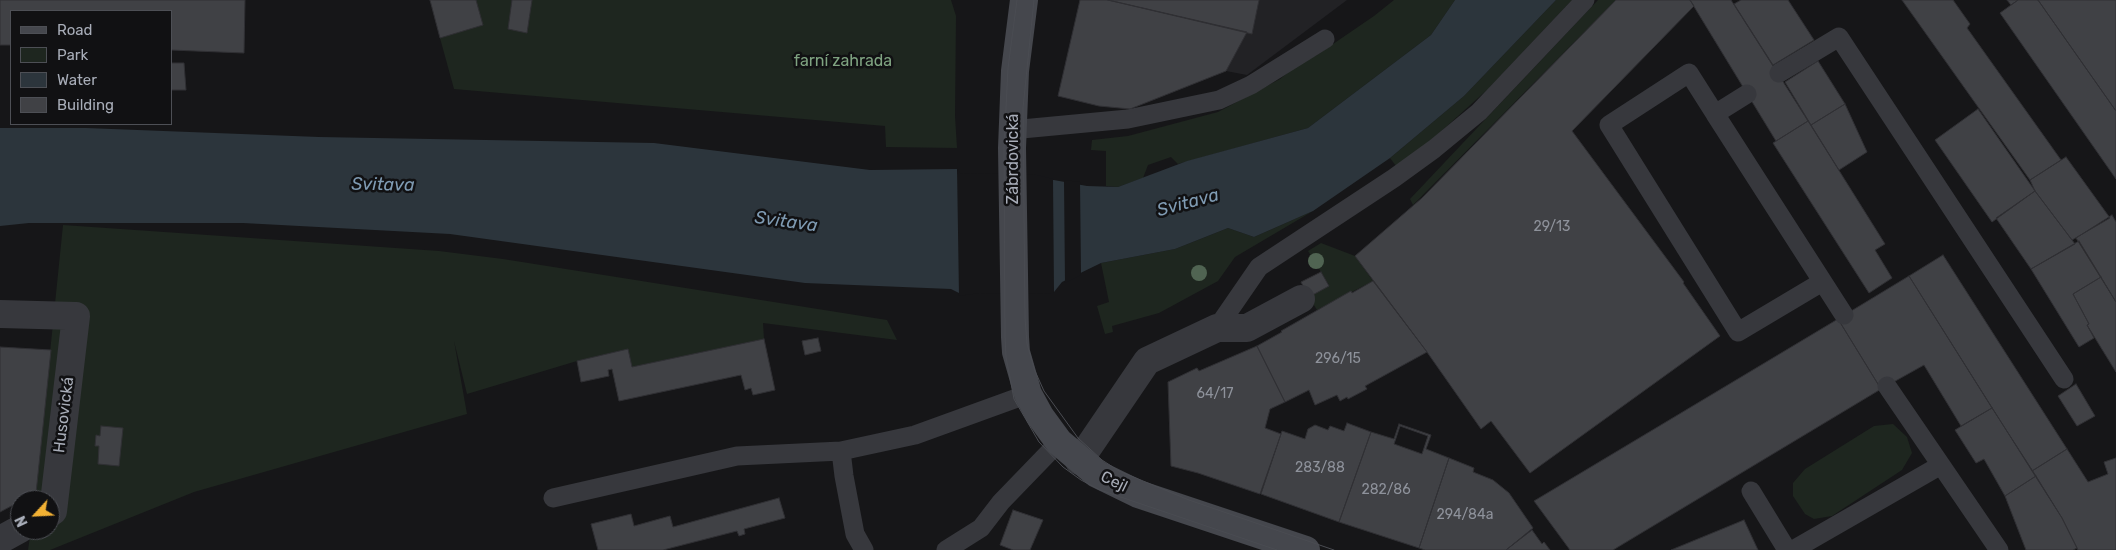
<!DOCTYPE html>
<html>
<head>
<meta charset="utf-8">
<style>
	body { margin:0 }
	#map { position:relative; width:2116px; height:550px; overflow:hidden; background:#161618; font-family:Rubik,sans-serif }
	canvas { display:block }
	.legend { position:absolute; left:10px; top:10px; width:162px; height:115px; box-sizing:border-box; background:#111113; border:1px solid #4d4f55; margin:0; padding:6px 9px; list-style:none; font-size:15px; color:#a8adb8 }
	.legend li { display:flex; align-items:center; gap:10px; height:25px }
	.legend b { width:25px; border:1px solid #4d4f55 }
	.north { position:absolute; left:10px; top:490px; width:50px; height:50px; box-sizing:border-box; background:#111113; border:1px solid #4d4f55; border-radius:50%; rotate:245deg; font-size:14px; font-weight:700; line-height:20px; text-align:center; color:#a8adb8 }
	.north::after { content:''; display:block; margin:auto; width:18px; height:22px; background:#f2b134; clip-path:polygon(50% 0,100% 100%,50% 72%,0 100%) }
</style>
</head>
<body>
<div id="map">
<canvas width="2116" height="550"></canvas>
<ul class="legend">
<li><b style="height:6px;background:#45474d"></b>Road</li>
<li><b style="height:14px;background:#1e261f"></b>Park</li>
<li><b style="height:14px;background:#2c353c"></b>Water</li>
<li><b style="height:14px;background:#404145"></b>Building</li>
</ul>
<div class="north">N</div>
</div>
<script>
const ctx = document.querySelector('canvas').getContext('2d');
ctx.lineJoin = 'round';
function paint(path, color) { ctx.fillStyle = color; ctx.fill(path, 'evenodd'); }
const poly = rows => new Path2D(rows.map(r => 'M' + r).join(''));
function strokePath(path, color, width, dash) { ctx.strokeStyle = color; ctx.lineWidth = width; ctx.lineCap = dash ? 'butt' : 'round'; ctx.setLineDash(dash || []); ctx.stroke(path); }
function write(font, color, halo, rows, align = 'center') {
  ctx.font = font + ' Rubik,sans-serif'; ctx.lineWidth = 5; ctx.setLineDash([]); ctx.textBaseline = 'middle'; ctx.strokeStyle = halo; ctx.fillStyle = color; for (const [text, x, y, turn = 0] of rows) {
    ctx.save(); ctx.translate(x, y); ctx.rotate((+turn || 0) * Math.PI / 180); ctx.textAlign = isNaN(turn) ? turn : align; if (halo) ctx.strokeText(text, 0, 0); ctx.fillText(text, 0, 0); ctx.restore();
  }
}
paint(poly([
	[1080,0,1347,0,1247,75,1226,71,1130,109]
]), '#222225');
paint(poly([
	[476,0,512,0,508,29,527,32,532,0,951,0,956,16,955,116,957,148,886,147,885,126,454,89,440,38,483,25],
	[1394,0,1455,0,1431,35,1308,128,1178,164,1171,157,1148,165,1143,178,1118,187,1106,186,1106,151,1091,150,1092,140,1128,136,1218,112,1280,79,1297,65,1317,55,1374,16],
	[1556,0,1572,0,1488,89,1427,144,1396,166,1390,158,1464,96],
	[1598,0,1616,0,1413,205,1410,199],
	[1313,211,1235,257,1218,281,1159,313,1112,326,1113,332,1105,334,1097,306,1109,302,1101,263,1175,249,1228,228,1254,237],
	[63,225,439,251,503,259,887,320,897,340,763,323,764,339,632,367,628,349,577,361,467,394,454,341,467,414,194,492,50,550,28,550,31,530,50,530,50,500,35,500],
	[1321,243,1355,256,1373,281,1317,310,1309,297,1329,285,1308,251],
	[1893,424,1907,437,1912,453,1902,470,1832,516,1814,519,1805,514,1793,496,1793,483,1805,469,1874,426]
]), '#1e261f');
paint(poly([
	[1455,0,1556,0,1464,96,1390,158,1313,211,1254,237,1228,228,1175,249,1101,263,1062,282,1054,292,979,290,959,293,951,289,805,283,450,234,243,223,29,223,0,226,0,128,86,128,319,137,654,143,870,170,957,169,958,175,1037,177,1087,186,1118,187,1187,161,1308,128,1431,35]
]), '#2c353c');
paint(poly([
	[957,167,960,173,1037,175,1053,179,1054,294,979,293,959,296],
	[1064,180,1080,182,1081,275,1065,283]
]), '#161618');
const building = poly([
	[0,0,245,0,244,53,171,50,171,11,11,11,11,45,0,45,0,0],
	[430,0,476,0,483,25,440,38,430,0],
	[512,0,532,0,527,33,508,29,512,0],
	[1080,0,1108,0,1247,32,1226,71,1130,109,1099,106,1058,96,1080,0],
	[1108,0,1259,0,1252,34,1108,0],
	[1616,0,1690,0,1694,6,1572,131,1684,282,1683,283,1720,336,1530,473,1491,421,1481,429,1427,352,1355,256,1422,198,1616,0],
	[1690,0,1731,0,1808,121,1776,141,1690,0],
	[1741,0,1788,0,1814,40,1773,65,1734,4,1741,0],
	[1902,0,1953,0,1970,24,1967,28,2061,160,2030,180,1902,0],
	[2007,0,2018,0,2011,5,2007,0],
	[2018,0,2038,0,2116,111,2116,179,2000,13,2018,0],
	[2038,0,2116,0,2116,111,2038,0],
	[1818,61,1845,104,1811,125,1785,82,1818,61],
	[171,63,184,63,186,90,171,90,171,63],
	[1845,104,1867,152,1839,170,1811,125,1845,104],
	[1978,109,2035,191,1992,222,1935,140,1978,109],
	[1808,121,1885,244,1875,250,1892,278,1869,293,1773,143,1808,121],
	[2066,157,2110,218,2072,240,2035,191,2030,180,2066,157],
	[2035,191,2075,244,2031,269,1996,218,2035,191],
	[2112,215,2116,222,2116,302,2076,238,2112,215],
	[2079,241,2101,277,2073,294,2089,324,2087,325,2094,338,2079,347,2031,269,2079,241],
	[1943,255,2067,449,2032,471,1909,276,1943,255],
	[1321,272,1329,286,1309,297,1301,282,1321,272],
	[1909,276,1992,408,1961,426,1924,365,1881,389,1838,319,1909,276],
	[2101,277,2116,302,2116,372,2087,325,2089,324,2073,294,2101,277],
	[1373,281,1427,352,1365,386,1367,389,1348,399,1347,397,1340,401,1337,395,1315,405,1309,390,1285,402,1257,346,1282,332,1281,331,1351,291,1352,293,1373,281],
	[1838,319,1881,389,1613,550,1570,550,1534,501,1838,319],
	[818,338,821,351,805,355,802,341,818,338],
	[764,339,775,390,753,395,751,388,745,390,741,375,619,401,612,369,608,370,609,376,581,382,577,361,628,349,632,367,764,339],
	[1257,346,1285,402,1270,409,1265,428,1281,434,1260,494,1198,473,1171,466,1168,382,1197,368,1199,371,1257,346],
	[0,347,51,350,36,493,0,512,0,347],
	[2076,384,2095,416,2077,426,2058,396,2076,384],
	[1992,408,2036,476,2005,496,1984,459,1976,463,1955,430,1992,408],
	[1347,423,1371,432,1339,522,1261,494,1282,431,1305,439,1308,429,1315,425,1328,430,1330,426,1344,431,1347,423],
	[1399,424,1431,435,1426,449,1449,458,1419,548,1339,522,1371,432,1394,439,1399,424],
	[1400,426,1428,436,1422,454,1394,444,1400,426],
	[101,426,123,428,119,466,98,464,99,446,95,446,96,435,100,436,101,426],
	[2067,449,2088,482,2108,474,2104,462,2116,458,2116,550,2078,550,2062,518,2032,471,2067,449],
	[1449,458,1474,468,1473,472,1493,480,1509,493,1533,528,1506,550,1425,550,1419,548,1449,458],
	[2036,476,2062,518,2077,548,2073,550,2026,550,2005,496,2036,476],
	[779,498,785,518,744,529,745,534,739,536,737,531,663,550,598,550,591,524,631,514,634,526,670,516,673,527,779,498],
	[1013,510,1043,520,1030,550,1013,550,1000,545,1013,510],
	[1744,520,1758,550,1671,550,1744,520],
	[1532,530,1542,544,1544,542,1550,550,1506,550,1532,530]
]);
paint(building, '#404145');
strokePath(building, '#303034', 1);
strokePath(poly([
	[1779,73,1839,37,2064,379],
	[1747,94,1715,114,1844,315],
	[1715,114,1689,73,1609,125,1738,332,1822,282],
	[1011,130,1128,119,1219,100,1251,85,1325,39],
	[1217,328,1259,267,1394,178,1434,149,1479,112,1585,0],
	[1887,386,1999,550],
	[841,451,844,476,855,534,864,550],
	[1751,491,1787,550],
	[553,498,737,456,841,451,915,435,1028,394],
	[946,550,981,528,1001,502,1059,442],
	[1793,550,1941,465]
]), '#37383d', 19);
strokePath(poly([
	[0,314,76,316,53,511,50,513],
	[1079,461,1147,361,1217,328,1247,328,1301,299],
	[0,540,20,529]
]), '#37383d', 28);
strokePath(poly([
	[1024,0,1015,71,1012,148,1015,337,1016,352,1028,394,1040,416,1059,442,1097,474,1138,494,1306,550]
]), '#45474d', 28);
strokePath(poly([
	[1017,0,1008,68,1004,148,1005,336,1006,357,1014,399,1039,442,1063,467,1081,480,1100,490,1277,550],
	[1034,0,1023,108,1025,318,1027,344,1035,371,1044,391,1078,438,1102,460,1119,471,1189,500,1334,550]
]), '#4a4c52', 1);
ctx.fillStyle = '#506452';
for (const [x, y] of [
	[1316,261],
	[1199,273]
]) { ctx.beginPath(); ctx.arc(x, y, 8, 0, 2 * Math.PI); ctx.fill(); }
write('14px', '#8e929b', null, [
	["29/13",1552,227],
	["296/15",1338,359],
	["64/17",1215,394],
	["283/88",1320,468],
	["282/86",1386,490],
	["294/84a",1465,515]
]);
write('16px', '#7fa381', '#111113', [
	["farní zahrada",843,61]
]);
write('16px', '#a8adb8', '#111113', [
	["Zábrdovická",1013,159,-90],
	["Husovická",64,415,-83],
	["Cejl",1114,482,26]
]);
write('italic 18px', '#7f9bb3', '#111113', [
	["Svitava",383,185,1],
	["Svitava",1188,203,-15],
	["Svitava",786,222,8]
]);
</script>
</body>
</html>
